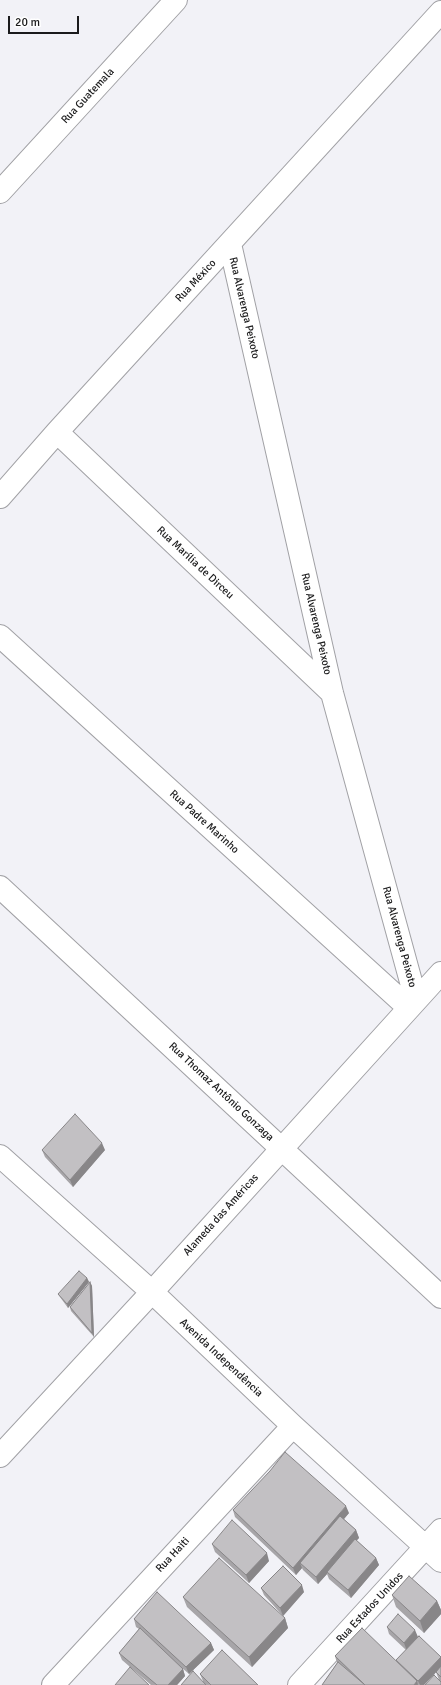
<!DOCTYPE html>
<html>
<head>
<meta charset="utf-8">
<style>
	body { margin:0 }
	#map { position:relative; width:441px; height:1685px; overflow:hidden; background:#f2f2f7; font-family:Signika,sans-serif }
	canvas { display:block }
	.scale { position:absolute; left:8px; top:16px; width:71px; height:18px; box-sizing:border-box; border:2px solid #1b1b1c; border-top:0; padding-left:5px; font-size:12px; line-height:14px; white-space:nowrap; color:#1b1b1c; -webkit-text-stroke:3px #fff; paint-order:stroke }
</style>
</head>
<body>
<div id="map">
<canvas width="441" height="1685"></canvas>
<div class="scale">20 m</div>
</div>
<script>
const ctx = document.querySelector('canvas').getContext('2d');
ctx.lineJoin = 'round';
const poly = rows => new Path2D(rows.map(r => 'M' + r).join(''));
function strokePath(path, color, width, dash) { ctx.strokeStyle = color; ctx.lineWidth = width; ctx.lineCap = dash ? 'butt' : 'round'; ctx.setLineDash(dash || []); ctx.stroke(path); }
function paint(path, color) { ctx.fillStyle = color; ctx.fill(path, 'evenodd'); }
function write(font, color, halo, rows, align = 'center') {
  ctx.font = font + ' Signika,sans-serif'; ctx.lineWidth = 3; ctx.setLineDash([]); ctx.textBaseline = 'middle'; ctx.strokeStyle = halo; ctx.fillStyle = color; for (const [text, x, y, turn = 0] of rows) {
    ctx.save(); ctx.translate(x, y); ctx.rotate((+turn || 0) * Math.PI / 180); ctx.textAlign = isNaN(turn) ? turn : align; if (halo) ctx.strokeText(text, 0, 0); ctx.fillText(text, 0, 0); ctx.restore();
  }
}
const minor = poly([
	[0,192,176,0],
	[230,244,332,693,416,1000],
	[57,432,332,693],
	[0,497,57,432,441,12],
	[0,636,409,1008],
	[0,887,441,1297],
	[0,1156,152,1292,293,1426,441,1561],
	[0,1456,152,1292,441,973],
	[53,1685,293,1426],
	[299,1685,441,1530]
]);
strokePath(minor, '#a1a1a5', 24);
strokePath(minor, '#fff', 22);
paint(poly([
	[42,1150,105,1150,73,1187,45,1157],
	[87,1278,89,1282,68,1308,60,1297,58,1294],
	[90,1282,92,1286,94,1337,71,1311,70,1307],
	[233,1510,349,1513,344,1519,356,1530,359,1538,356,1540,376,1558,379,1565,351,1598,329,1579,327,1574,318,1584,303,1570,302,1568,296,1575,235,1517],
	[212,1544,269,1561,249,1583,215,1552],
	[261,1588,304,1592,283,1616,264,1595],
	[392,1595,437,1601,441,1610,441,1614,424,1633,396,1607],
	[183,1597,285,1618,288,1628,252,1667,187,1607],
	[134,1619,211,1643,214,1650,189,1674,181,1667,183,1669,185,1676,177,1685,151,1685,122,1660,119,1653,139,1629,136,1627],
	[387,1627,441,1657,441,1685,436,1672,424,1685,322,1685,337,1663,335,1656,397,1662,396,1660,406,1650,389,1634],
	[200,1674,258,1685,181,1685,203,1681]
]), '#a7a5a8');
paint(poly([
	[102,1143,105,1150,73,1187,70,1180],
	[87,1278,89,1282,68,1308,67,1304],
	[90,1282,92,1286,94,1337,92,1333],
	[346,1506,349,1513,304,1566,300,1563,302,1568,296,1575,293,1568],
	[356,1530,359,1538,328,1573,327,1572,327,1574,318,1584,316,1577],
	[267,1553,269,1561,249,1583,246,1575],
	[376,1558,379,1565,351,1598,348,1590],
	[302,1585,304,1592,283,1616,280,1608],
	[437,1601,441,1610,441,1614,424,1633,420,1621],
	[285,1618,288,1628,252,1667,249,1657],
	[415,1630,418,1637,407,1651,404,1643],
	[211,1643,214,1650,189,1674,186,1667],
	[441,1657,441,1667,424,1685,420,1685,418,1681],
	[183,1669,185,1676,177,1685,168,1685],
	[417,1681,418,1685,414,1685]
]), '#888688');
const building = poly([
	[75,1114,102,1143,70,1180,42,1150,75,1114],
	[79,1271,87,1278,67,1304,58,1294,79,1271],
	[90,1282,92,1333,70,1307,90,1282],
	[285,1452,346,1506,293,1568,233,1510,270,1471,285,1452],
	[340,1516,356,1530,316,1577,300,1563,340,1516],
	[232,1520,267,1553,246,1575,212,1544,232,1520],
	[355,1539,376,1558,348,1590,327,1572,355,1539],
	[219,1558,285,1618,249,1657,183,1597,219,1558],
	[283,1566,302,1585,280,1608,261,1588,283,1566],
	[409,1576,437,1601,420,1621,392,1595,409,1576],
	[157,1592,211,1643,186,1667,134,1619,157,1592],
	[398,1614,415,1630,404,1643,387,1627,398,1614],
	[140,1628,183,1669,168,1685,157,1685,119,1653,140,1628],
	[362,1628,417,1681,414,1685,365,1685,335,1656,362,1628],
	[419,1636,441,1657,418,1681,396,1660,419,1636],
	[222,1650,258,1685,211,1685,200,1674,222,1650],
	[338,1662,365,1685,322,1685,338,1662],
	[441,1666,441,1677,436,1672,441,1666],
	[130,1667,149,1685,115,1685,130,1667],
	[193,1671,206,1685,181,1685,193,1671],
	[434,1675,441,1682,441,1685,425,1685,434,1675]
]);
paint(building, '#c2c0c3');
strokePath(building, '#888688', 1);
write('11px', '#1b1b1c', '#fff', [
	["Rua Guatemala",88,96,-47],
	["Rua México",196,281,-47],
	["Rua Alvarenga Peixoto",244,308,77],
	["Rua Marília de Dirceu",195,563,43],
	["Rua Alvarenga Peixoto",316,624,77],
	["Rua Padre Marinho",204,822,42],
	["Rua Alvarenga Peixoto",399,937,75],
	["Rua Thomaz Antônio Gonzaga",221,1092,43],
	["Alameda das Américas",221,1215,-48],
	["Avenida Independência",221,1358,43],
	["Rua Haiti",173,1555,-47],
	["Rua Estados Unidos",370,1608,-47]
]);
</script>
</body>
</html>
